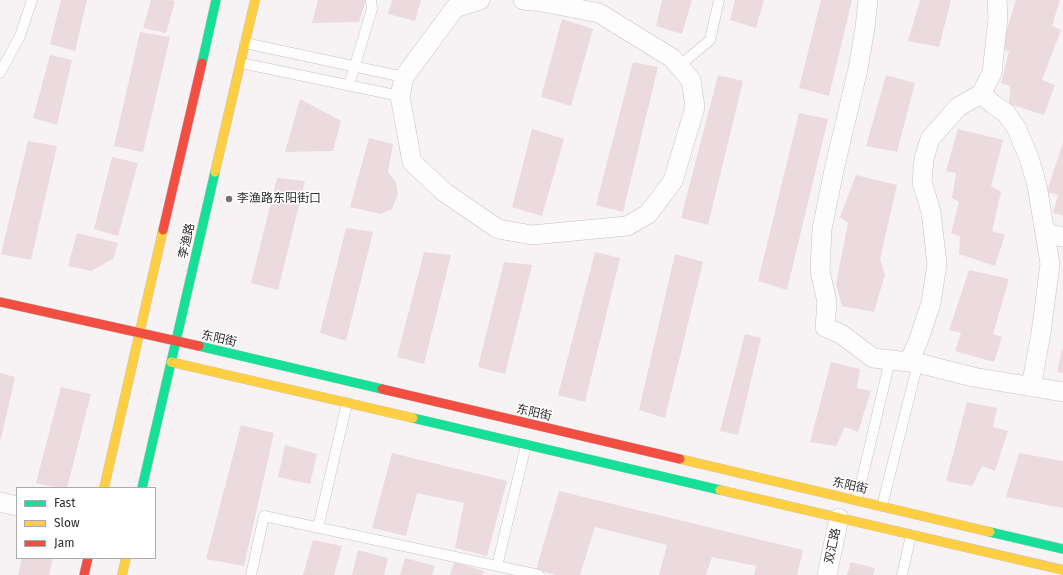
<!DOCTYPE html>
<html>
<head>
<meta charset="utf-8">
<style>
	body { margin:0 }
	#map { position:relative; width:1063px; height:575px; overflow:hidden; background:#f7f3f4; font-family:"Fira Sans",sans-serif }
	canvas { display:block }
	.legend { position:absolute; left:16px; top:487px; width:140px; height:72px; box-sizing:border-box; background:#fff; border:1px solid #abaaab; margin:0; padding:5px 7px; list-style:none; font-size:12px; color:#2e2b2c }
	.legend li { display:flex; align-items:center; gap:8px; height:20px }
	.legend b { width:20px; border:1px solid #abaaab }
</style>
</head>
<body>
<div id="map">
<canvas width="1063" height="575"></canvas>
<ul class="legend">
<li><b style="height:5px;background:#16e098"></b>Fast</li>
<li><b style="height:5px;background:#ffcf43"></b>Slow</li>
<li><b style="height:5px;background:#f24e42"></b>Jam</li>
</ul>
</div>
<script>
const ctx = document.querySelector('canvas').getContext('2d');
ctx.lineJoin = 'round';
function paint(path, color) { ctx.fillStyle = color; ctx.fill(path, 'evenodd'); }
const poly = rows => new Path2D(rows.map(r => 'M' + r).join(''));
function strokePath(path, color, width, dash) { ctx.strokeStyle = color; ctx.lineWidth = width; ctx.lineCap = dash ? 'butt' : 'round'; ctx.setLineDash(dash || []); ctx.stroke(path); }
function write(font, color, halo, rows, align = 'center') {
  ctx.font = font + ' "Fira Sans","Noto Sans SC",sans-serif'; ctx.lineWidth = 3; ctx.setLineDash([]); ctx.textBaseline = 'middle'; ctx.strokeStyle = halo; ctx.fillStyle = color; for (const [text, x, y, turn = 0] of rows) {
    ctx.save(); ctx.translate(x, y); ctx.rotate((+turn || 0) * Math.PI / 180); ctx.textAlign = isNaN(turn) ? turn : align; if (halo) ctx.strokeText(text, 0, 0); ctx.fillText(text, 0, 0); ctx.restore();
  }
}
paint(poly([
	[61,0,87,0,75,51,50,44],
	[151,0,170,0,175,1,166,33,143,28],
	[318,0,366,0,359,22,312,23],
	[392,0,421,0,415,21,388,14],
	[662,0,692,0,682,34,656,26],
	[735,0,764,0,756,28,730,20],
	[821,0,852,0,829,96,799,88],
	[920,0,951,0,939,47,908,41],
	[1016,0,1060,0,1052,26,1061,30,1042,80,1055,85,1044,115,1009,104,1010,86,1001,83,1009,51,1001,48],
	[562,19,593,29,571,106,541,97],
	[140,32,170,37,143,152,114,146],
	[50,55,72,60,57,125,33,118],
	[633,62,658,67,623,212,596,205],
	[718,75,743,81,708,225,681,218],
	[886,75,915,83,897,152,866,146],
	[300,99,341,121,333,151,285,152],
	[799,113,828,119,787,290,758,281],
	[532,129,564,139,542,216,512,207],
	[958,129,1003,140,991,186,1001,192,992,231,1005,235,995,266,959,254,960,236,951,233,959,202,952,198,956,173,946,171],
	[369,138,393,144,388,172,396,182,398,194,392,209,380,214,350,207],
	[28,141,57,146,31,260,1,254],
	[1063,142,1063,216,1053,213,1058,195,1047,192],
	[112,157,138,163,118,236,94,229],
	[856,175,897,185,880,259,885,275,874,312,842,306,836,284,848,223,840,217],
	[277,178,305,181,278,290,251,283],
	[346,228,373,232,346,341,320,333],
	[77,233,118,243,113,259,91,271,68,266],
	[424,252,451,255,424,364,397,357],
	[595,252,620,258,585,402,558,395],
	[675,254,703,262,665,418,639,410],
	[504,262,532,265,505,374,478,367],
	[969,270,1009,279,993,334,1002,337,994,362,955,351,961,333,949,330],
	[745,334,761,338,738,435,720,431],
	[1062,349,1063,349,1063,373,1057,372],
	[831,362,860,369,857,388,871,391,858,432,845,427,836,446,810,442],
	[0,373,15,377,1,439,0,439],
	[61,387,91,394,67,488,59,488,36,483],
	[967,402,997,408,993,427,1008,431,995,471,982,466,972,486,946,481],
	[241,425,274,433,244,566,206,559],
	[285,445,317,454,310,484,278,477],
	[392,453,507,481,487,556,455,548,464,503,417,493,406,536,372,528],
	[1019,453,1063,461,1063,508,1006,497],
	[559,491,803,550,797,575,754,575,756,566,712,557,706,575,659,575,667,545,595,527,580,575,557,575,536,570],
	[313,540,342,546,334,575,303,575],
	[358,550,388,558,384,575,352,575],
	[22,558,53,558,49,575,18,575],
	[405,558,435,566,432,575,400,575],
	[454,562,484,571,483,575,450,575],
	[851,562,875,568,873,575,847,575]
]), '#ebdade');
const lane = poly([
	[245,43,404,77],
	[241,63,400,96],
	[679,66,710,40,719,0],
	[0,73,20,36,32,0],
	[349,85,372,9,371,0],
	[857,500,890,360],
	[882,506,918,363],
	[318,528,347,403],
	[497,566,526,445],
	[251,575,264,516,539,575],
	[902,575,911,535]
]);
const street = poly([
	[480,0,455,8,404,77,400,96,412,162,444,192,498,229,532,235,627,226,648,214,673,181,695,107,691,80,672,58,599,13,542,2,523,0],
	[868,0,865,28,858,69,834,170,822,229,820,271,827,302,825,327,841,334,873,358,918,363,973,377,1063,392],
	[981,94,994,105,1006,113,1017,129,1029,158,1037,185,1050,264,1041,333,1031,387],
	[1045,233,1063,237],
	[909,362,919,339,931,303,937,264,931,212,922,182,924,159,930,139,958,107,981,94,992,73,998,18,997,0],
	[0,502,17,506],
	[827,575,839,518]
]);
const fast = poly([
	[202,63,216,0],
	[199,346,382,389],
	[413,418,720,490],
	[142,488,215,172],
	[990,532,1063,549]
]);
const slow = poly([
	[215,172,255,0],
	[171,362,413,418],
	[680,459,990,532],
	[104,488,163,230],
	[720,490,1063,570],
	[122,575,126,558]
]);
const jam = poly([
	[163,230,202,63],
	[0,302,199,346],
	[382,389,680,459],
	[84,575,88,558]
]);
strokePath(lane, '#c4c1c2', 11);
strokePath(street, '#c4c1c2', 20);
strokePath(fast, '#c4c1c2', 10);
strokePath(slow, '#c4c1c2', 10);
strokePath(jam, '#c4c1c2', 10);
strokePath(lane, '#fefdfd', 10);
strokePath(street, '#fefdfd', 19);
strokePath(fast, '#16e098', 9);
strokePath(slow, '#ffcf43', 9);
strokePath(jam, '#f24e42', 9);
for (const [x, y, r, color] of [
	[229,199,4,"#747172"]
]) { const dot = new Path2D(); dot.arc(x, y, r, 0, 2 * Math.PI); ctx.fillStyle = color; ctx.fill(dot); strokePath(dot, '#fff', 1.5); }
write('12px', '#2e2b2c', '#fff', [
	["李渔路东阳街口",237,199]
], 'left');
write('12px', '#2e2b2c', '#fff', [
	["李渔路",187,241,-77],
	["东阳街",219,339,13],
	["东阳街",534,413,13],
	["东阳街",850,486,13],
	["双汇路",833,546,-78]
]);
</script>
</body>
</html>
